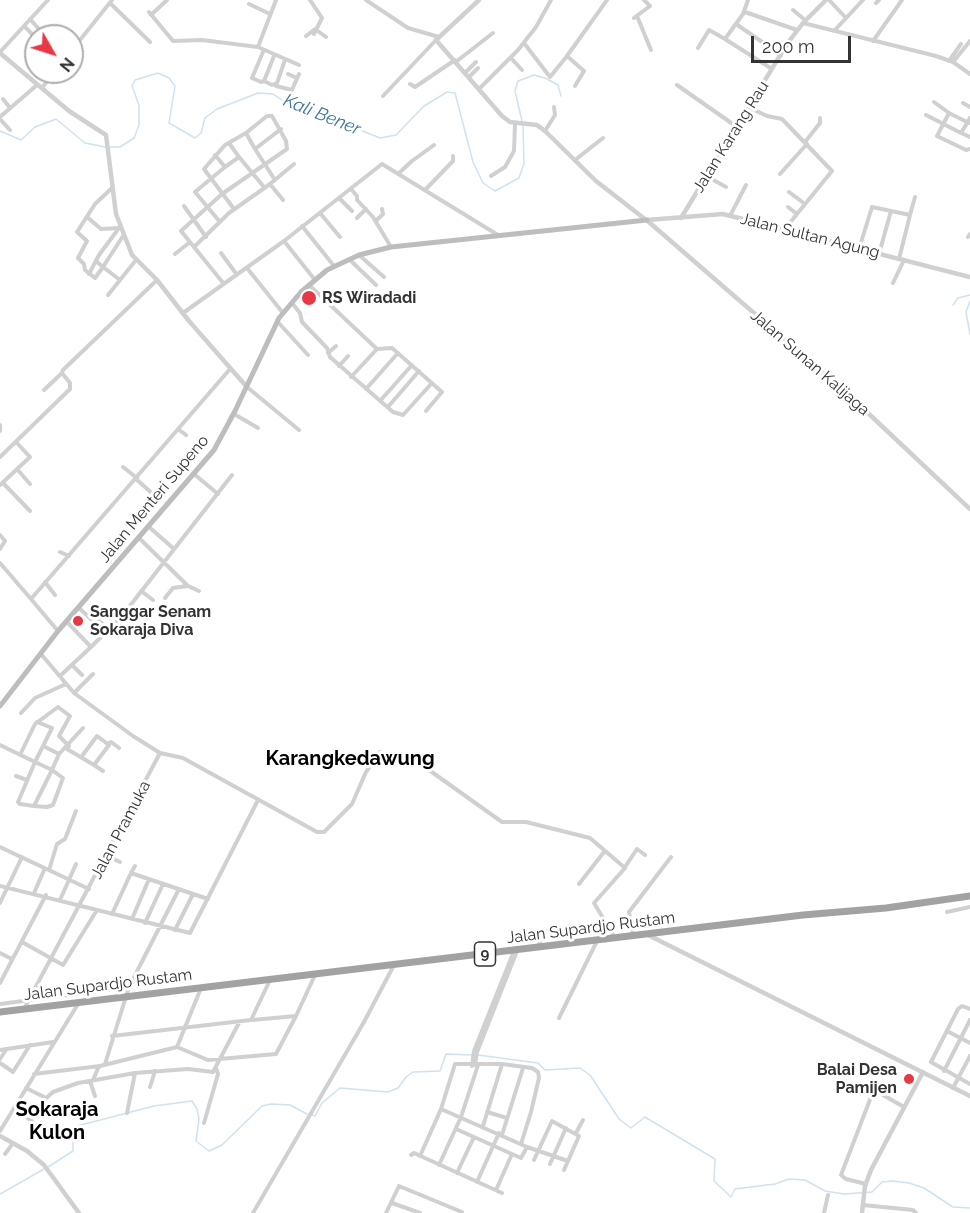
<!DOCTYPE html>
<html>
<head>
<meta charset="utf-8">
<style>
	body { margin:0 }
	#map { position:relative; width:970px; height:1213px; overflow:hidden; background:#fff; font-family:Raleway,sans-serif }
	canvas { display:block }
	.north { position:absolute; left:24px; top:24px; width:60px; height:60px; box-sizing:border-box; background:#fff; border:2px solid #adadad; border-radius:50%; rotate:129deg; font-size:16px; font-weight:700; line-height:24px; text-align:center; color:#333 }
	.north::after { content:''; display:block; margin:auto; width:21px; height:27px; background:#e63946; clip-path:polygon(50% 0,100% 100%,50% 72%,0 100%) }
	.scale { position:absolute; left:751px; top:36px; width:100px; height:27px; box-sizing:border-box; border:3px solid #333; border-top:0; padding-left:8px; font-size:18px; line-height:21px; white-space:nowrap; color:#333; -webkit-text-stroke:4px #fff; paint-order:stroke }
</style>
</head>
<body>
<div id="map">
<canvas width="970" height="1213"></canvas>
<div class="north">N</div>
<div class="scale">200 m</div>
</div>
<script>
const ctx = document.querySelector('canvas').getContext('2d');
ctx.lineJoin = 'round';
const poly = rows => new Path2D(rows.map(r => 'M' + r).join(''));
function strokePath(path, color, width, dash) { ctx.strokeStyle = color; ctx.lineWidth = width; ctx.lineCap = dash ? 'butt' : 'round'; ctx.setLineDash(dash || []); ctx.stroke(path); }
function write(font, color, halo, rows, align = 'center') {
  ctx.font = font + ' Raleway,sans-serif'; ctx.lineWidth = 6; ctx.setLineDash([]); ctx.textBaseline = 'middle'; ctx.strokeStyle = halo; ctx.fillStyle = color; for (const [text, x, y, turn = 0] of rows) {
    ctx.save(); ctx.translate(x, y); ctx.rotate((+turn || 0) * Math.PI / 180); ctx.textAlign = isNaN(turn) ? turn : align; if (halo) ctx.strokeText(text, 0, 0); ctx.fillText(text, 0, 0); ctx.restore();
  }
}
strokePath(poly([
	[522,121,515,91,518,81,534,75,545,78,558,85,561,96],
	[0,131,21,140,35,127,56,119,85,143,105,147],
	[109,147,120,147,134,138,139,125,139,105,132,86,135,80,158,73,169,78,175,86,169,123,195,138,201,133,205,118,217,109,258,93,273,94,291,106,303,107,380,138,396,135,424,106,447,92,455,93,473,162,483,183,495,191,519,178,524,164,523,126],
	[970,301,966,312,970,334],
	[953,305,958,298,970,295],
	[478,1055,538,1063,545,1070,580,1068,590,1075,619,1119,631,1128,645,1117,715,1159,714,1181,731,1197,735,1189,775,1184,789,1179,805,1180,825,1191,844,1194,872,1192,882,1182,893,1181,909,1183,924,1188,953,1207,970,1208],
	[312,1115,315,1116,322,1103,340,1088,388,1092,398,1088,406,1077,413,1072,440,1071,446,1054,473,1055],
	[48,1167,73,1151,73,1130,77,1126,154,1106,192,1101,197,1109,199,1119,196,1141,209,1151,222,1145,262,1106,271,1104,290,1105,307,1114],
	[0,1194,44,1169]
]), '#cfe2ee', 1.5);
strokePath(poly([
	[310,0,322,18,314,34],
	[366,0,408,28,439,37],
	[748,0,743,14,725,39,772,69],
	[829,0,846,18],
	[110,3,150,42],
	[876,3,879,0],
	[249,4,270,14],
	[793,10,805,20],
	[149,12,173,41,202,40,258,47,299,65],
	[745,12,797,30],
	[151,15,167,0],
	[637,16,651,50],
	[634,18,650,6,644,0],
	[30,19,45,36],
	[803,23,936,56,953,62,970,74],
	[736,24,781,55],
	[24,26,33,35],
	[834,31,863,0],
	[306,36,315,29,326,37],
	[873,41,902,0],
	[524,43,550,77,567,56],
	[258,47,276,0],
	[698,48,709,30,725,39],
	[72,50,112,0],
	[1,51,48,0],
	[263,52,252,78,261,82,264,81],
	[274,56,264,81,272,85,277,83,285,60],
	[511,58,522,70],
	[457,61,493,33],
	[949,61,961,44],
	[953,62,970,41],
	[35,68,36,69],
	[40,72,48,79],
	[466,72,476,62],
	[288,74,297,78],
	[470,76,478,68],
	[410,84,415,87,455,60],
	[677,85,737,127],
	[276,86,292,90,299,74],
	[575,86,584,71,567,56,607,0],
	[42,88,54,72],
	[480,88,518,50,536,27,551,0],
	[383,96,436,40],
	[3,99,10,108],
	[934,102,949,113,969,123],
	[963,103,970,107],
	[750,108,767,116,782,119,832,171,784,230],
	[949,113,937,136,966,150,970,149],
	[926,115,961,133,970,118],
	[0,117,37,85],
	[0,119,10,130],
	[545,131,555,115,554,107],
	[961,133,970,137],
	[805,142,820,123,820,118],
	[229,143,239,157],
	[215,155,225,167],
	[575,160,603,138],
	[399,173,412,161,434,145],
	[780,174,807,144],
	[491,176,505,167,514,151,515,124],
	[706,176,726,187],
	[275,180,255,149,281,129],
	[270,184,294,164],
	[112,188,95,204,77,232,87,241,78,258,84,264,85,270,95,278,103,267,120,280],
	[351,189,357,196,357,200,373,217,391,247],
	[425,190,453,161,453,156],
	[789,192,805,204],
	[339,198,352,211],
	[184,206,206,237],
	[788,207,797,214],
	[234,209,204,169,225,145,246,133],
	[320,213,340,237],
	[910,215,915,197],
	[730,216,746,185],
	[87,217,101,229,119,228],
	[357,218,366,209],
	[376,221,383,214,382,209],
	[220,222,195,192,225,167,239,157,264,187],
	[302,226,334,266],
	[968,237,970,234],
	[284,241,315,280],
	[194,247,229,213,270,184,283,200],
	[859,249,872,207,910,215,899,259],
	[221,253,237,275],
	[175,254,190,242],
	[879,254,891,211],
	[359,255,384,277],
	[350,260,376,285],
	[96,261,103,267,123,236],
	[247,268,283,313],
	[89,274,99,255,119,228],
	[893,283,904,260],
	[224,284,181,231,222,194,287,149,286,141,272,116,267,116,246,133,255,149],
	[309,285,377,349,392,348,442,392,426,411],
	[108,295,136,260],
	[292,303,300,313,302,322,327,348,330,357,393,412,403,415,432,383],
	[183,313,284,241,382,164,498,235],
	[277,321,308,355],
	[328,353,336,346],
	[339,366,348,356],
	[351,377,377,349],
	[247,387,299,430],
	[366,389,398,353],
	[44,390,62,373],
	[380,401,412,365],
	[388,407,419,371],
	[234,414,258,428],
	[0,425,0,431],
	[178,429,186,435],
	[0,457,70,389,70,383,62,373,63,370,157,280],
	[123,467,137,478],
	[17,469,30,484],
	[194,474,218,494],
	[136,479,154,495],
	[3,483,30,511],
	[0,485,30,457,16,442],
	[149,527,174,549],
	[0,535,5,541,0,549],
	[139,538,188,586,199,591],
	[60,552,69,556],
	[0,563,31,599,230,369],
	[45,582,55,595],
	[141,591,153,600],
	[165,598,173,588,187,586],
	[31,599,58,631],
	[79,608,94,622,99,621,108,628],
	[91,647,122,616,232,475],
	[41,654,74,693,133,736,160,753,183,758,317,832,324,832,352,804,366,772,380,752,398,761,411,761,429,770,502,822,526,822,590,838,625,868,594,903,615,938],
	[72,665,82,675],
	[60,676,91,647,68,623],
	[74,693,93,674],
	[21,713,35,698,66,684],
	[37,722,52,728,43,746],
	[108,744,111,742,119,748],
	[0,745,35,762,18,802,20,804,34,806,47,807,53,805,63,778,52,770,35,762,43,746,59,754,52,770,34,806],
	[67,749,94,765,109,745,97,736,82,756],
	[59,754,83,728],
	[20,755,35,724,58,707,70,716,59,736,69,746],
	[94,765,103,771],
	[16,776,27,780],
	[0,847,89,889],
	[107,856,120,862],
	[625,867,637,849,645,855],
	[49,870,57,844,65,839,76,811],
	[131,873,135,866],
	[579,884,604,852],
	[0,886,190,933,258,800],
	[34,893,45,868],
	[60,900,76,864],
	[0,903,22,857],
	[947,912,970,907],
	[112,914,131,873,208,899],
	[132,919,149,879],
	[145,923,163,884],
	[175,930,193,894],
	[633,936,629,912,671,857],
	[22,942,63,965,97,910],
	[538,946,545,931],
	[0,953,12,959],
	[0,983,46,895],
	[0,1004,129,987],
	[24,1009,160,753],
	[970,1009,962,1006,958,1009,931,1062,970,1084],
	[559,1018,597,941],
	[252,1020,296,1016,315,975],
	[947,1031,970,1043],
	[112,1036,251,1020,270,980],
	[177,1047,201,988],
	[0,1050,53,1042],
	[0,1059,6,1050],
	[0,1063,13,1072,30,1045],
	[105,1064,129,987,179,889],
	[475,1065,477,1052,517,951],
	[472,1066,474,1051,514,951],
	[944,1071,970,1020],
	[34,1074,100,1066,177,1047,208,1060,276,1054,296,1016],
	[93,1080,99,1066],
	[90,1081,95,1096],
	[150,1087,155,1071],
	[26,1088,46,1098],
	[953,1088,970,1056],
	[43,1101,53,1092,78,1083,135,1073],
	[14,1108,37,1125],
	[441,1109,527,1147,521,1158,512,1154,496,1190],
	[487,1112,507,1118],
	[127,1113,135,1073,188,1069,213,1072,240,1021],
	[204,1123,218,1074,216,1068],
	[483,1126,502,1064],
	[456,1129,512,1154],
	[0,1131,78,1004],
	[576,1133,583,1120],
	[502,1135,523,1068],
	[527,1147,568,1161],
	[5,1154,13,1143],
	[411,1155,414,1153,502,1193],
	[420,1156,441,1109,455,1064,502,1064,532,1068,538,1072,539,1078,531,1112,521,1144],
	[534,1160,552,1121,579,1136,564,1170],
	[550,1164,566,1128],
	[439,1165,461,1117,478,1065],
	[457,1173,474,1137],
	[477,1182,499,1133],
	[866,1184,846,1179,841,1175,871,1097,876,1091,904,1107],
	[392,1203,420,1213],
	[863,1205,913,1210,916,1213],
	[253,1213,364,1022,394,965],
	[386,1213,399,1186,462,1212],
	[824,1213,828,1195]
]), '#d0d0d0', 4);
strokePath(poly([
	[479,0,436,40,502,116,510,122,537,125,545,131,596,181,650,223,852,398,970,509],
	[0,53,69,111,106,135,116,214,132,255,157,280,189,321,246,386],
	[681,218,787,44,803,23,826,0],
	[647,220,723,214,970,277],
	[648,935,970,1096],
	[0,1136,27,1151,44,1165,79,1213],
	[862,1213,865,1186,871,1170,923,1072]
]), '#d0d0d0', 4.5);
strokePath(poly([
	[0,706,58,631,214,450,235,411,279,318,301,292,327,270,359,255,391,247,647,220]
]), '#bdbdbd', 5);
strokePath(poly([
	[0,1012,803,915,886,908,970,896]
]), '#a2a2a2', 7);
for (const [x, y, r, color] of [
	[309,298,8,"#e63946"],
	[78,621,6,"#e63946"],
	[909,1079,6,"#e63946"]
]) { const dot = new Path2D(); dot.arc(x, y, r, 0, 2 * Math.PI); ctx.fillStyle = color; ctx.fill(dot); strokePath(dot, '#fff', 2); }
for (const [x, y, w] of [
	[485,954,21]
]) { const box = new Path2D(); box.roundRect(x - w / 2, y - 12, w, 24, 4.5); ctx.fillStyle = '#fff'; ctx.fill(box); strokePath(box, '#333', 1.5); }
write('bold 15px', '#333', null, [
	["9",485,954]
]);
write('16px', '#333', '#fff', [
	["Jalan Karang Rau",731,137,-58],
	["Jalan Sultan Agung",810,236,14],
	["Jalan Sunan Kalijaga",810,363,41],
	["Jalan Menteri Supeno",154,499,-50],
	["Jalan Pramuka",121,830,-62],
	["Jalan Supardjo Rustam",591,928,-7],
	["Jalan Supardjo Rustam",108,985,-7]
]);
write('bold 16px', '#333', '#fff', [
	["RS Wiradadi",322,298],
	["Sanggar Senam",90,612],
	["Sokaraja Diva",90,630],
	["Balai Desa",897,1070,"right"],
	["Pamijen",897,1088,"right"]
], 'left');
write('italic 18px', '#3f7597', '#fff', [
	["Kali Bener",322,115,22]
]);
write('bold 20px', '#000', '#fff', [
	["Karangkedawung",350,759],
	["Sokaraja",57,1110],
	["Kulon",57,1133]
]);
</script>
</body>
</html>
